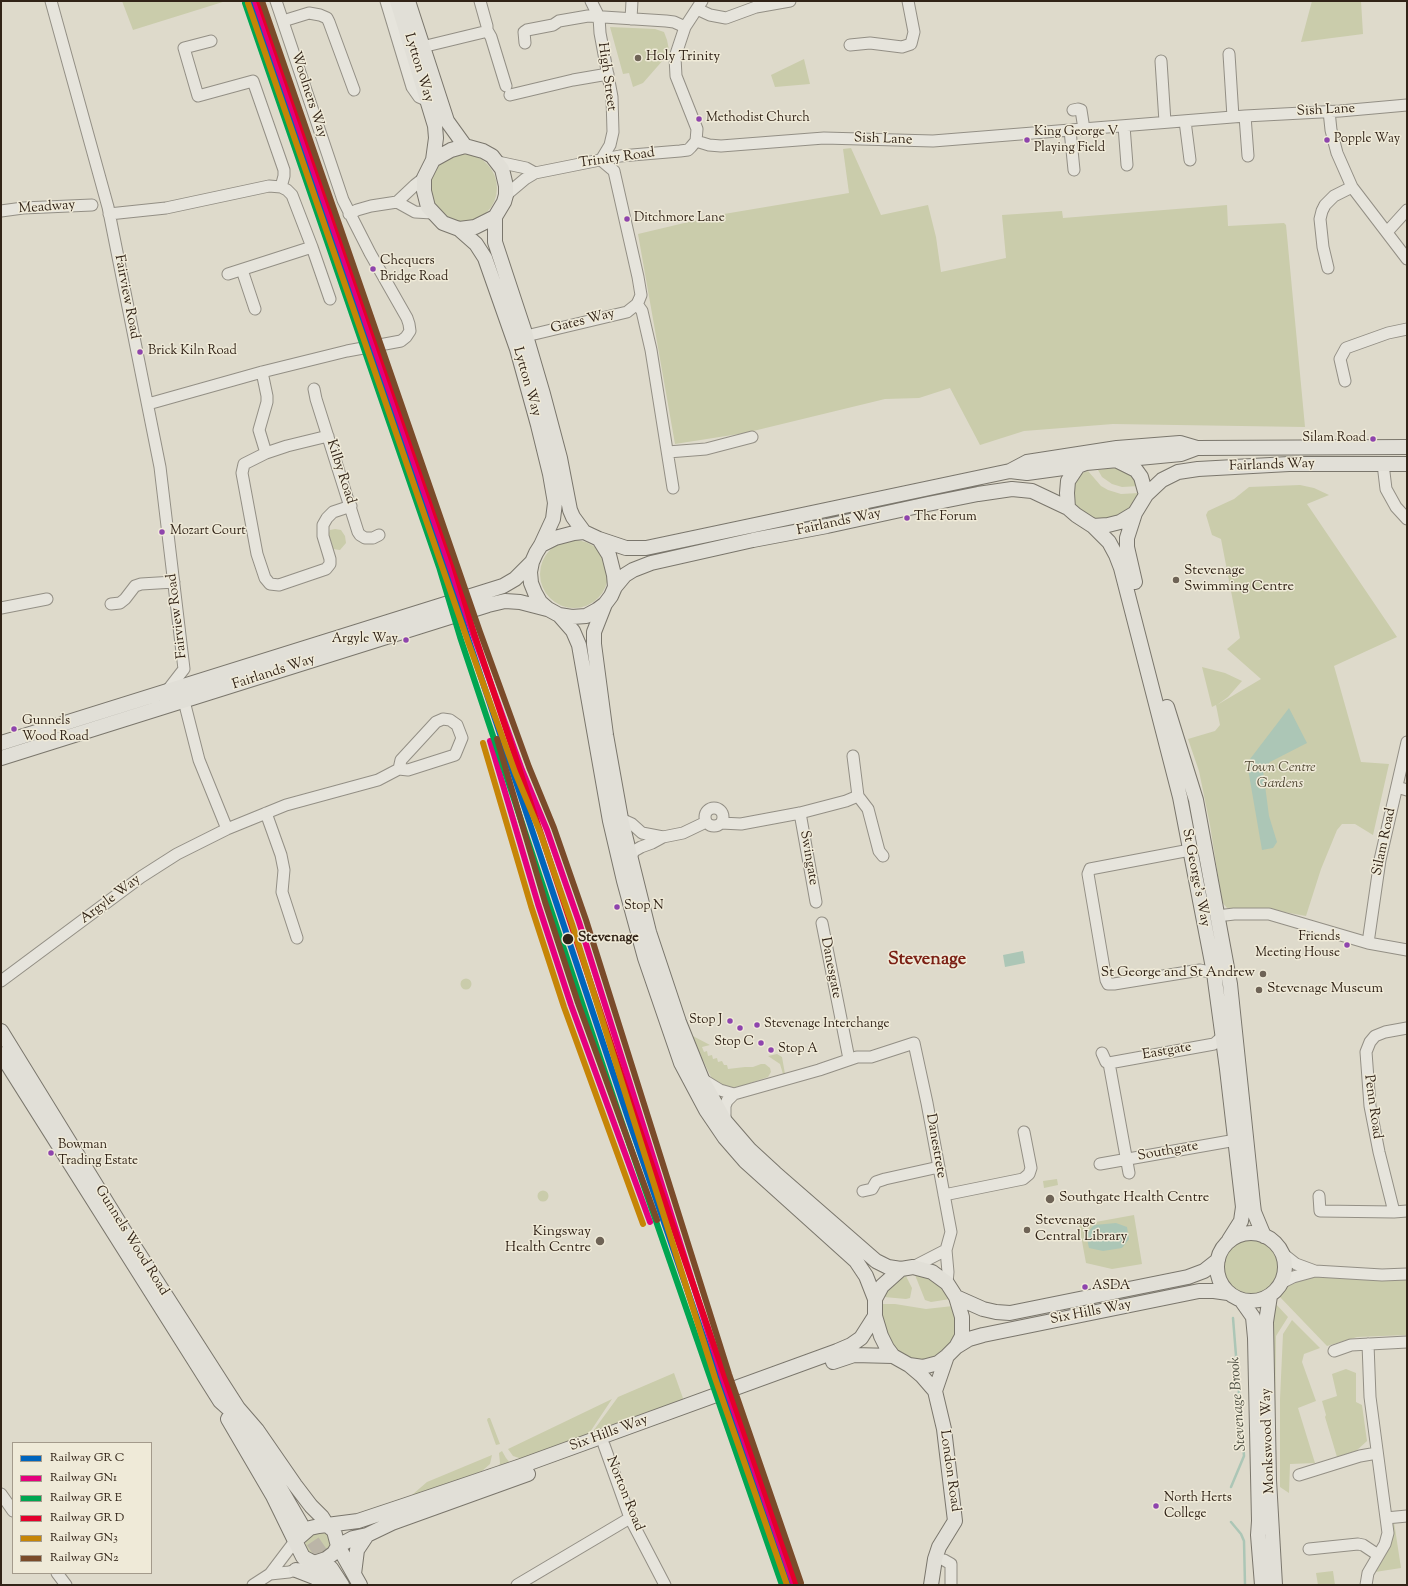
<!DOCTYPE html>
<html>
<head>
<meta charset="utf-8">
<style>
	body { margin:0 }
	#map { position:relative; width:1408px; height:1586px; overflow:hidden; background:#dedacb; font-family:"Sorts Mill Goudy",serif }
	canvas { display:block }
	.frame { position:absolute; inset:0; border:2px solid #312317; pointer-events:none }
	.legend { position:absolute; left:12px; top:1442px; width:140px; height:132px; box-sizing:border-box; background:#efead8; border:1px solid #a39a8b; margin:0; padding:5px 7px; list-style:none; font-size:12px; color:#312317 }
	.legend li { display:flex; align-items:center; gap:8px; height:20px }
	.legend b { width:20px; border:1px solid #a39a8b }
</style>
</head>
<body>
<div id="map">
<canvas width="1408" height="1586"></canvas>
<div class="frame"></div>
<ul class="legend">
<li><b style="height:5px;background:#0065bd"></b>Railway GR C</li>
<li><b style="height:5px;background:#e5007d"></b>Railway GN1</li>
<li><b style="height:5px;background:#00a651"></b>Railway GR E</li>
<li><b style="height:5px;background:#e4002b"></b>Railway GR D</li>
<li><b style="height:5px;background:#c68506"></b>Railway GN3</li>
<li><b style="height:5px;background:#7a4b2a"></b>Railway GN2</li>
</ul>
</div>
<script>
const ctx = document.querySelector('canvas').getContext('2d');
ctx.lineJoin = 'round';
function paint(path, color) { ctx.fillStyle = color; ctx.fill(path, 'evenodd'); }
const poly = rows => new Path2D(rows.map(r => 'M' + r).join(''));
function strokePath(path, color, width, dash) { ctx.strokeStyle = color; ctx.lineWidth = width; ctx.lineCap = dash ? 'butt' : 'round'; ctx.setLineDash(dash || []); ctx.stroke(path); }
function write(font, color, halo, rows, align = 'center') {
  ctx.font = font + ' "Sorts Mill Goudy",serif'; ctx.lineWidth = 3; ctx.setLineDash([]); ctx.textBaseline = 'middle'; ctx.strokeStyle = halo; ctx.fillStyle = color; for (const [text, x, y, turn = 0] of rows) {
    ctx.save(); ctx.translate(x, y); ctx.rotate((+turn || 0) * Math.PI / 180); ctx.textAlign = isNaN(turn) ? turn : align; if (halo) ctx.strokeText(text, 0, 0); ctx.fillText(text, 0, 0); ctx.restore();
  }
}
paint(poly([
	[122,1,226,1,133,30],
	[1312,1,1361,1,1363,34,1301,42],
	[610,27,655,29,664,32,667,40,669,50,664,59,643,83,633,87,629,73,623,74],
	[804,59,810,84,775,87,771,75],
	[851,148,881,215,928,205,936,237,941,272,1006,258,1002,215,1062,211,1063,218,1227,205,1228,226,1284,223,1286,225,1305,427,1113,424,1024,431,980,445,950,388,919,398,885,399,745,433,675,444,638,234,718,215,849,193,843,149],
	'429 188a34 34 0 1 1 68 0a34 34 0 1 1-68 0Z',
	[1118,467,1128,470,1139,486,1122,487,1112,484,1102,477,1098,470],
	[1088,471,1101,486,1108,490,1121,494,1139,493,1132,507,1112,519,1097,519,1091,518,1074,506,1070,488,1079,474],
	[1300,485,1314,488,1329,495,1307,504,1397,637,1334,666,1361,762,1389,764,1373,835,1355,824,1342,824,1337,830,1321,869,1306,916,1273,910,1227,908,1222,902,1210,825,1199,771,1188,739,1215,731,1220,725,1216,705,1212,707,1202,667,1225,673,1242,681,1228,697,1217,705,1261,679,1227,649,1240,638,1221,539,1212,535,1206,515,1208,511,1234,499,1249,487],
	[335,529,341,530,345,536,346,543,340,550,333,549,330,546,329,533,330,530],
	'540 574a34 34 0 1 1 68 0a34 34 0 1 1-68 0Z',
	'460.5 984a5.5 5.5 0 1 1 11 0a5.5 5.5 0 1 1-11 0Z',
	[689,1034,710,1045,702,1047,704,1052,707,1051,708,1056,712,1055,713,1059,717,1058,718,1062,722,1061,724,1065,727,1065,728,1069,745,1067,753,1067,761,1064,765,1064,770,1068,771,1072,768,1077,742,1086,729,1088,722,1087,712,1079,700,1054],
	[777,1054,782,1057,785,1074,783,1074,780,1064,768,1056],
	[1057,1179,1058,1185,1044,1188,1043,1181],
	'537.5 1196a5.5 5.5 0 1 1 11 0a5.5 5.5 0 1 1-11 0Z',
	[1134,1215,1142,1264,1112,1269,1086,1263,1079,1225],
	'1221 1268a29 29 0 1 1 58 0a29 29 0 1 1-58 0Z',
	[915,1275,937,1280,950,1299,931,1302,925,1300],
	[1317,1275,1407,1280,1407,1335,1357,1337,1327,1346,1279,1296,1288,1285,1298,1279],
	[906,1276,912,1288,910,1298,906,1299,884,1297,888,1288,897,1280],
	[1274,1302,1288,1317,1276,1336,1275,1423,1272,1430,1272,1304],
	[882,1304,895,1304,926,1309,953,1306,956,1313,956,1334,951,1345,930,1361,911,1361,892,1347,881,1322],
	[1292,1320,1320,1348,1304,1354,1302,1362,1316,1401,1298,1408,1315,1463,1290,1464,1289,1493,1280,1487,1280,1399,1283,1334],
	[1346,1369,1356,1373,1356,1402,1362,1405,1367,1441,1356,1451,1337,1457,1325,1417,1326,1415,1322,1401,1337,1396,1332,1374],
	[674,1373,684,1401,591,1434,618,1397],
	[612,1399,586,1438,522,1459,513,1456,508,1449],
	[488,1418,490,1418,500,1444,496,1445,487,1420],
	[502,1451,506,1458,512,1465,498,1469,500,1463,499,1453],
	[492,1455,490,1464,482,1471,430,1490,405,1501,427,1482],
	[1394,1522,1401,1568,1375,1572,1390,1527],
	[323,1531,329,1535,332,1545,322,1557,310,1555,305,1548,306,1537],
	[1333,1571,1335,1585,1318,1585,1316,1573]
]), '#caccab');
paint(poly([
	[1289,708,1307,743,1270,762,1263,770,1269,816,1277,842,1273,848,1262,850,1247,763],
	[1023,951,1025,963,1005,967,1003,955],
	[1116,1223,1127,1227,1129,1239,1122,1248,1103,1251,1089,1248,1086,1234,1094,1225]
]), '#acc6b6');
strokePath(poly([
	[1231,1487,1244,1456,1233,1318],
	[1231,1522,1241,1534,1244,1541,1245,1585]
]), '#acc6b6', 2.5);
strokePath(poly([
	[301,1524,331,1568]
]), '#bbb5a7', 14, [14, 7]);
const minor = poly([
	[51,1,108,207,160,467,184,669,167,691],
	[386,1,412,87,419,97,428,101],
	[591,1,599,17,600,33,612,97,613,132,610,145,601,160],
	[697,9,710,15,726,18,756,7,790,1],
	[631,19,632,1],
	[283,21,309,13,320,15,327,18,329,22,354,90],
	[487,30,491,37,506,86],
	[211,41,184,48,198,96,253,81,284,170,284,176,281,187],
	[525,43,524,32,527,30,553,25,559,21,588,16,666,21,674,22,685,27],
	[850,45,870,43,902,47,911,44,914,32,908,1],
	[422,47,484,32,487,30,487,26,480,1],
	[1229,54,1233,117],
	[1161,61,1165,122],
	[510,95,573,80,608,74],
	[1073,110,1078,109,1081,110,1084,129],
	[1329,111,1331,130,1337,153,1352,187,1407,259],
	[1245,116,1248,156],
	[1185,121,1190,160],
	[1124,126,1127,165],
	[1070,130,1074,170],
	[696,141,709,145,721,146,824,138,933,141,1245,116,1340,111,1407,105],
	[498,162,526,168,535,173],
	[506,195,525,179,535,173,620,156,680,151,688,150,691,147,696,141,697,129,676,76,675,57,685,27,702,1],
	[397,202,415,185,424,178],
	[1,211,23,208,92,205],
	[109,214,166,208,269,186,281,187,287,190,292,195,312,247,228,274],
	[349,214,357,210,371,206,397,202,415,212,432,213],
	[1387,232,1407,210],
	[312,247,330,299],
	[1328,268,1323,247,1320,219,1322,211,1325,205,1334,196,1352,187],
	[242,270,255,309],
	[637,304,642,311,651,350,673,488],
	[526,336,627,312,637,304,639,300,641,295,638,277,614,171,601,160],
	[262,372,267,396,267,402,259,430,266,453,287,446,328,436],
	[1345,381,1340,359,1346,348,1388,333,1407,329],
	[314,389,316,399,358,532,360,535,365,538,373,538,379,535],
	[148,404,262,372,347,351,401,341,406,337,410,331,409,324,407,318,370,253,343,200,276,1],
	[668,452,706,449,752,437],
	[266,453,244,464,242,473,257,554,265,578,270,584,279,585,326,569,330,564,330,559,323,536,323,525,327,518,333,512,351,506],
	[1383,464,1386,489,1396,507,1407,519],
	[111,604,120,603,125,599,135,586,141,584,174,582],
	[1,608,47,599],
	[184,701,199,760,227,829],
	[443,719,450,720,457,725,462,738,455,755,408,770,399,769,401,760,436,722,443,719],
	[853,756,858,796,868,809,879,851,883,856],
	[1397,787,1407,790],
	'705 817a9 9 0 1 1 18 0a9 9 0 1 1-18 0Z',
	[266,813,281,855,284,870,282,892,297,938],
	[800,813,816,902],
	[621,819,632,824,642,833,663,837],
	[721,823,741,824,800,813,846,801,858,796],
	[1190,850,1090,869,1088,874,1106,980,1108,984,1114,984,1200,970,1214,973],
	[630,858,634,851,641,847,652,843,663,837,683,833,706,822],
	[1217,916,1234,914,1269,914,1368,943,1407,950],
	[822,923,849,1059],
	[1368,943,1380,860,1407,742],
	[1,981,141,877,177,854,227,829,286,805,378,780,399,769],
	[1407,1028,1385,1032,1375,1036,1370,1042,1366,1052,1370,1106,1379,1152,1394,1212,1407,1211],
	[1102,1053,1106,1062,1109,1063],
	[702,1079,720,1090,734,1094],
	[725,1120,725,1106,727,1101,734,1094,819,1070,857,1057,871,1057,914,1043,927,1103,951,1232,946,1250,948,1272,947,1283],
	[1100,1164,1236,1140],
	[1129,1173,1109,1063,1214,1044,1223,1036],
	[863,1191,872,1189,876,1182,885,1179,939,1167],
	[944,1195,1023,1179,1029,1174,1031,1168,1024,1132],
	[1319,1196,1320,1211,1394,1212],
	[1282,1253,1296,1264,1315,1271],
	[913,1267,946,1250],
	[1281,1283,1293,1277,1315,1271,1382,1275,1407,1274],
	[1334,1351,1351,1345,1407,1342],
	[604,1445,630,1518,665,1585],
	[1299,1475,1360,1456,1377,1453],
	[1,1494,13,1511],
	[1386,1518,1407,1516],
	[1309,1549,1358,1544,1363,1545,1378,1555],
	[944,1560,951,1564,951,1585],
	[57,1573,66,1585],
	[270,1574,289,1572,303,1568],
	[253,1585,270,1574,295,1541],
	[517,1585,630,1518],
	[1366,1585,1368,1573,1385,1544,1388,1533,1370,1397,1368,1344]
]);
const major = poly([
	[397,1,435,126,436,138,433,160,424,178,424,191,428,207,443,223,459,229,475,227,495,217,504,202,506,195,506,186,502,169,492,156,483,151,465,146,451,150,433,160],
	[408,1,447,121,465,146],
	[495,217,495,242,526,336,543,394,560,458,570,510,573,517,584,532],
	[459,229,476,244,485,258,517,349,538,425,550,474,555,503,553,519,541,545,536,553,532,562,530,572,531,583,535,593,540,602,548,609,559,615,572,617,586,616,597,610,605,604,611,596,615,587,614,575,609,555,599,539,584,532,574,533,555,538,541,545],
	[1116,460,1136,470,1141,477,1146,495],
	[1010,471,1027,473,1078,466,1086,463,1181,454,1197,448],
	[1068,508,1067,493,1068,481,1078,466],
	[1093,526,1109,542,1116,555,1121,568,1180,797,1214,973,1227,1069,1243,1207,1241,1221,1229,1240],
	[599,539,626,548,646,548,1010,471,1027,462,1117,448,1180,443,1197,448,1407,447],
	[1135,582,1127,547,1127,538,1135,513],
	[615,587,625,575,633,570,651,563,753,540,827,526,928,504,978,494,1012,489,1032,491,1068,508,1076,515,1093,526,1108,525,1120,522,1135,513,1146,495,1162,480,1178,472,1198,469,1289,464,1407,464],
	[605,604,594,632,594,644,606,735,621,819,649,932,679,1022,702,1079,725,1121,750,1150,775,1173,876,1261,888,1267,901,1269],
	[559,615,573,631,579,645,610,821,624,881,645,958,681,1063,706,1110,725,1138,745,1161,856,1261,866,1276,875,1299],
	[1167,707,1196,800,1230,984,1253,1204,1254,1212,1264,1236],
	[1,743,503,586,515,579,532,562],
	[1,758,488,605,505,601,520,602,547,609],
	[1,1031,123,1229,238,1408,257,1430,295,1485,311,1506,322,1517,327,1525,358,1521,406,1505,521,1466,837,1351,851,1345,861,1338,875,1316],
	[1,1054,220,1401,230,1410,247,1431,301,1524],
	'1217 1267a34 34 0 1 1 68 0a34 34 0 1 1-68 0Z',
	[913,1267,932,1272,947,1283,956,1297,962,1317,962,1336,956,1347,947,1356,938,1363,923,1367,909,1365,893,1356,887,1348,881,1336,875,1316,875,1299,882,1286,901,1269,913,1267],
	[1270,1296,1266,1322,1269,1480,1275,1585],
	[956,1297,983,1309,996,1312,1010,1313,1188,1277,1204,1271,1218,1260],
	[1241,1300,1253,1317,1255,1338,1259,1521,1258,1535,1262,1585],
	[956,1347,969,1339,983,1335,1199,1291,1214,1291,1228,1293],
	[833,1362,854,1355,893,1356],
	[909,1365,922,1376,935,1391,944,1429,955,1521,939,1547,935,1559,931,1585],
	[935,1391,947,1356],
	[228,1419,273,1496,295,1541],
	[314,1563,326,1559,334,1553,338,1546,334,1531,327,1525,319,1526,310,1528,295,1541,303,1557,314,1563,322,1572,329,1585],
	[331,1568,342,1585],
	[296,1570,314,1577,328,1585],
	[354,1574,357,1550,367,1535],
	[360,1585,338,1546,353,1538,367,1535,392,1523,528,1474]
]);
strokePath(minor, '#938f85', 13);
strokePath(major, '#7a766c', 16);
strokePath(minor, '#e6e4dc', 11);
strokePath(major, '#e1dfd7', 14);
strokePath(poly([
	[252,1,446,565,467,635,628,1118,789,1585]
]), '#0065bd', 6);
strokePath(poly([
	[255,1,473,634,522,770,547,830,579,922,722,1376,794,1585],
	[490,741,538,904,571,1005,650,1222]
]), '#e5007d', 6);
strokePath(poly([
	[245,3,439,567,460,637,621,1120,782,1585]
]), '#00a651', 6);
strokePath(poly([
	[259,1,453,563,474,633,635,1116,796,1583]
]), '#e4002b', 6);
strokePath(poly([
	[248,3,466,636,515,772,540,832,572,924,715,1378,787,1585],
	[483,743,531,906,564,1007,643,1224]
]), '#c68506', 6);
strokePath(poly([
	[262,1,480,632,529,767,554,828,586,920,729,1374,801,1583],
	[497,739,545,902,578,1003,657,1220]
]), '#7a4b2a', 6);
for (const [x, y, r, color] of [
	[638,58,4,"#6e6356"],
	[699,119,3.5,"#8e44ad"],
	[1027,140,3.5,"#8e44ad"],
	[1327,140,3.5,"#8e44ad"],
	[627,219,3.5,"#8e44ad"],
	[373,269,3.5,"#8e44ad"],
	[140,352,3.5,"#8e44ad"],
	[1373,439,3.5,"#8e44ad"],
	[907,518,3.5,"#8e44ad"],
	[162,532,3.5,"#8e44ad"],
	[1176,580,4,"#6e6356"],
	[406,640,3.5,"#8e44ad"],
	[14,729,3.5,"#8e44ad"],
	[617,907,3.5,"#8e44ad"],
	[568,939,6,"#312317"],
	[1347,945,3.5,"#8e44ad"],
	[1263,974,4,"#6e6356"],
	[1259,990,4,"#6e6356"],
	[730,1021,3.5,"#8e44ad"],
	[757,1025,3.5,"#8e44ad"],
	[740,1028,3.5,"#8e44ad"],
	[761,1043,3.5,"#8e44ad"],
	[771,1050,3.5,"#8e44ad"],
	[51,1153,3.5,"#8e44ad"],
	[1050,1199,5,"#6e6356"],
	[1027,1230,4,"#6e6356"],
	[600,1241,5,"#6e6356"],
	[1085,1287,3.5,"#8e44ad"],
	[1156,1506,3.5,"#8e44ad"]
]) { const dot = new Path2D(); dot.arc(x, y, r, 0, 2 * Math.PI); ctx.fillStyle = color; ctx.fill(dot); strokePath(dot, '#efead8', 1.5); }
write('13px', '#312317', '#efead8', [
	["Methodist Church",706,119],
	["King George V",1034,133],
	["Playing Field",1034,149],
	["Popple Way",1334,140],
	["Ditchmore Lane",634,219],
	["Chequers",380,262],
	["Bridge Road",380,278],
	["Brick Kiln Road",148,352],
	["Silam Road",1366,439,"right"],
	["The Forum",914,518],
	["Mozart Court",170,532],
	["Argyle Way",398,640,"right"],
	["Gunnels",22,722],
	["Wood Road",22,738],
	["Stop N",624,907],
	["Friends",1340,938,"right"],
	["Meeting House",1340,954,"right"],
	["Stop J",722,1021,"right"],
	["Stevenage Interchange",764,1025],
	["Stop C",754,1043,"right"],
	["Stop A",778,1050],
	["Bowman",58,1146],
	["Trading Estate",58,1162],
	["ASDA",1092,1287],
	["North Herts",1164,1499],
	["College",1164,1515]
], 'left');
write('14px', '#312317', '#efead8', [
	["Holy Trinity",646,58],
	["Stevenage",1184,572],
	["Swimming Centre",1184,588],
	["St George and St Andrew",1255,974,"right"],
	["Stevenage Museum",1267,990],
	["Southgate Health Centre",1059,1199],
	["Stevenage",1035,1222],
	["Central Library",1035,1238],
	["Kingsway",591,1233,"right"],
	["Health Centre",591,1249,"right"]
], 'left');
write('14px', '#312317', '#efead8', [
	["Lytton Way",418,68,73],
	["High Street",606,77,82],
	["Woolners Way",308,95,72],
	["Sish Lane",1326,111,-3],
	["Sish Lane",883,140,2],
	["Trinity Road",617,159,-8],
	["Meadway",47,208,-4],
	["Fairview Road",126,297,79],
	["Gates Way",583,322,-14],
	["Lytton Way",526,382,74],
	["Fairlands Way",1272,466,-2],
	["Kilby Road",340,472,72],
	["Fairlands Way",839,523,-12],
	["Fairview Road",178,616,-97],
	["Fairlands Way",274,673,-18],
	["Silam Road",1385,842,-78],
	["Swingate",808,858,80],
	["St George's Way",1195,878,79],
	["Argyle Way",111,900,-37],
	["Danesgate",830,968,79],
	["Eastgate",1167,1052,-10],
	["Penn Road",1372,1107,82],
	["Danestrete",935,1146,80],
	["Southgate",1168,1152,-10],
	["Gunnels Wood Road",131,1241,58],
	["Six Hills Way",1091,1313,-11],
	["Six Hills Way",609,1434,-20],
	["Monkswood Way",1269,1441,-92],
	["London Road",949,1471,82],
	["Norton Road",624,1494,68]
]);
write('italic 14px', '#534a36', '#efead8', [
	["Town Centre",1280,769],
	["Gardens",1280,785]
]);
write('bold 14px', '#312317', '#efead8', [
	["Stevenage",578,939]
], 'left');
write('italic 15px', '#505144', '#efead8', [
	["Stevenage Brook",1239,1404,-94]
]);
write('bold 18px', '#7a1f14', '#efead8', [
	["Stevenage",927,961]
]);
</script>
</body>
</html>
